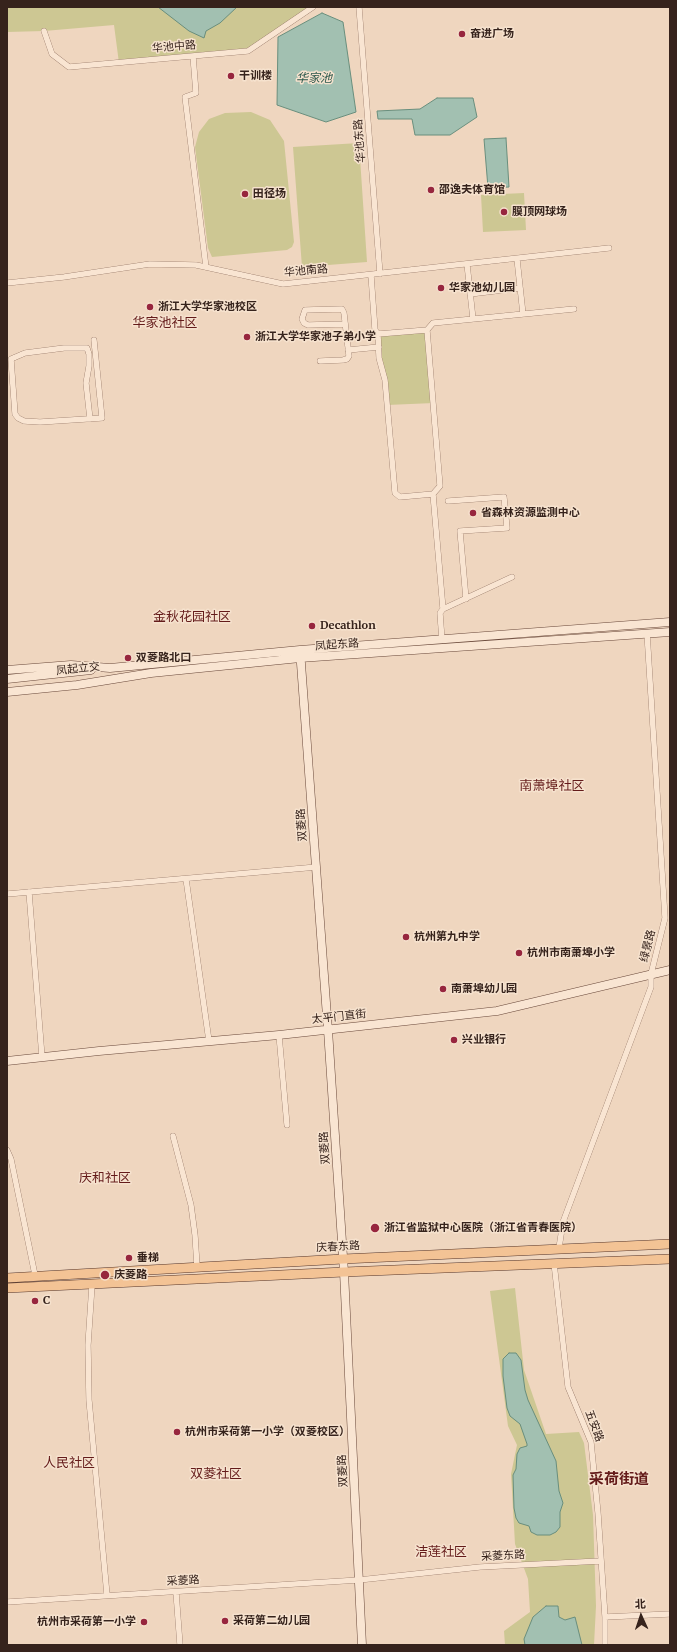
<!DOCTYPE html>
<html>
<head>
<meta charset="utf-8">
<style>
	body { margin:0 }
	#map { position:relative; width:677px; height:1652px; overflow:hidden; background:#efd6bf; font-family:Merriweather,"Noto Sans SC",serif }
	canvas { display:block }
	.frame { position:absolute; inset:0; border:8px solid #36231c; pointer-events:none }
	.north { position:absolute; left:621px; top:1596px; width:40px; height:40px; -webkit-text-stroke:3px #f6e2ce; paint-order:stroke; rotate:357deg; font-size:11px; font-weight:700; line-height:16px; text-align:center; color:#36231c }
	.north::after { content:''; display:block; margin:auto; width:14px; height:18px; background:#36231c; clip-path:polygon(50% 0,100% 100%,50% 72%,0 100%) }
</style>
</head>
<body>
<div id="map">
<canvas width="677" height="1652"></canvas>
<div class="frame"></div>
<div class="north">北</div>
</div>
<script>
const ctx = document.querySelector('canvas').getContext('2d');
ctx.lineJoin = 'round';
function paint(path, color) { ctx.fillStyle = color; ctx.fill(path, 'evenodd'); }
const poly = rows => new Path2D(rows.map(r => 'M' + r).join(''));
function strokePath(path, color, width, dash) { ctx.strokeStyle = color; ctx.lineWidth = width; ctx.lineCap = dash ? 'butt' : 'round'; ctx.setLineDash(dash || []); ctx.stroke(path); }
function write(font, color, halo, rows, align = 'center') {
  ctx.font = font + ' Merriweather,"Noto Sans SC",serif'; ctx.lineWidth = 3; ctx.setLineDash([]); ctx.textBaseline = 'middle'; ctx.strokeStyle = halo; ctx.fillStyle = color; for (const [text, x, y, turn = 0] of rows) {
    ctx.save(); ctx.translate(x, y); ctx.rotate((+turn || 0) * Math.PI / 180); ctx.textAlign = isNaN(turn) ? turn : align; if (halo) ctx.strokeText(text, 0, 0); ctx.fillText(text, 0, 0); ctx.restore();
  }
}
paint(poly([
	[7,7,313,7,248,51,119,63,114,25,44,31,7,32],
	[251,112,270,120,284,141,294,242,292,247,287,250,212,257,208,248,195,147,199,132,209,119,225,113],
	[359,143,367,262,302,267,293,147],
	[524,193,526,230,483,232,481,195],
	[427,330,434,403,387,405,378,334],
	[515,1288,524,1370,546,1434,579,1432,584,1443,593,1515,596,1606,594,1645,505,1645,504,1631,530,1612,528,1579,515,1544,511,1474,517,1445,508,1426,490,1291]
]), '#cdc793');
const water = poly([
	[158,7,237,7,220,23,206,31,204,38,189,31,158,7],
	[322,13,343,22,356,112,326,122,277,105,278,37,322,13],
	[437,98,473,98,477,117,450,135,415,135,412,119,378,119,377,111,420,109,437,98],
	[506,138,509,187,488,188,484,139,506,138],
	[509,1353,516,1353,521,1360,525,1390,528,1400,556,1461,559,1491,563,1503,560,1512,560,1527,556,1532,550,1535,537,1535,531,1532,529,1526,519,1523,516,1518,514,1508,513,1475,516,1469,517,1454,520,1448,527,1446,527,1444,520,1424,510,1416,507,1408,503,1376,503,1359,509,1353],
	[546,1606,558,1606,559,1617,565,1620,575,1617,582,1645,525,1645,524,1639,533,1617,546,1606]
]);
paint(water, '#a2c0b1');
strokePath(water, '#698e7d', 1);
const street = poly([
	[359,7,380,274],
	[44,31,52,54,69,67,248,51,313,7],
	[193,56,196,93,185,97,206,267],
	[517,259,523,314],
	[467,264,473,319],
	[371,275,375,330,378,334],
	[7,283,64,277,150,264,196,265,283,284,609,248],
	[470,294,520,288],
	[427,330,440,486,433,494,443,609],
	[348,350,379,347],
	[320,361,343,360,347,359,349,356,344,313,342,309,305,310,302,319,304,323,308,325,345,324],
	[90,419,86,383,89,366,89,354,87,348,64,348,25,353,11,359,15,414,18,418,24,421,40,422,102,418,94,340],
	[433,494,400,497,395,493,385,380,379,358,378,334,427,330,433,323,574,309],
	[448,501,504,497,507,528,460,531,466,599],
	[442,640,440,613,443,609,512,577],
	[186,879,209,1041],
	[29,892,42,1057],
	[7,894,317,867],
	[279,1035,287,1125],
	[173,1136,191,1205,195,1235,197,1266],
	[7,1150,11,1159,35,1275],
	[559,1248,563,1222,651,987,651,974,665,918,647,633],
	[554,1263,568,1387,591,1442,598,1513,605,1617,605,1645],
	[92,1285,88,1345,89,1400,107,1595],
	[176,1592,180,1645],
	[7,1602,359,1580,480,1567,601,1561],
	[605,1617,670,1614]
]);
const secondary = poly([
	[300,650,328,1030,344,1272,362,1645],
	[7,670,71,665,110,668,300,650,670,622],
	[7,679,91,670],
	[7,692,77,685,151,673,300,658,670,632],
	[7,1061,99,1051,279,1035,497,1011,670,970]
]);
const primary = poly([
	[7,1278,343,1259,670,1244],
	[7,1288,344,1272,670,1259]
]);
strokePath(street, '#876757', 6);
strokePath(secondary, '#69483a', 9);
strokePath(primary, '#55362c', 10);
strokePath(street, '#f9e5d2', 5.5);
strokePath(secondary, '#f9e5d2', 8);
strokePath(primary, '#f3c395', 9);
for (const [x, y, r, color] of [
	[462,34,4,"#97263e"],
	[231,76,4,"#97263e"],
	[431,190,4,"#97263e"],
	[245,194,4,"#97263e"],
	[504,212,4,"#97263e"],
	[441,288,4,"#97263e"],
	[150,307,4,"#97263e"],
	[247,337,4,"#97263e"],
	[473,513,4,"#97263e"],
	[312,626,4,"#97263e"],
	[128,658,4,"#97263e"],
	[406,937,4,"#97263e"],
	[519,953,4,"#97263e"],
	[443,989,4,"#97263e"],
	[454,1040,4,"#97263e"],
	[375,1228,5,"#97263e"],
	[129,1258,4,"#97263e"],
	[105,1275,5,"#97263e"],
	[35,1301,4,"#97263e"],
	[177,1432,4,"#97263e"],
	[225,1621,4,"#97263e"],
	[144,1622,4,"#97263e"]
]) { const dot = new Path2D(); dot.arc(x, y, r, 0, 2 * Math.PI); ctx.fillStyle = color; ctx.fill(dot); strokePath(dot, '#f6e2ce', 1.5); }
write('bold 11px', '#36231c', '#f6e2ce', [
	["奋进广场",470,34],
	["干训楼",239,76],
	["邵逸夫体育馆",439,190],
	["田径场",253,194],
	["膜顶网球场",512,212],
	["华家池幼儿园",449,288],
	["浙江大学华家池校区",158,307],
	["浙江大学华家池子弟小学",255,337],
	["省森林资源监测中心",481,513],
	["Decathlon",320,626],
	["双菱路北口",136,658],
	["杭州第九中学",414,937],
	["杭州市南萧埠小学",527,953],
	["南萧埠幼儿园",451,989],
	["兴业银行",462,1040],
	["浙江省监狱中心医院（浙江省青春医院）",384,1228],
	["垂梯",137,1258],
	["庆菱路",114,1275],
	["C",43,1301],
	["杭州市采荷第一小学（双菱校区）",185,1432],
	["采荷第二幼儿园",233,1621],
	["杭州市采荷第一小学",136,1622,"right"]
], 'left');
write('11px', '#36231c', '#f6e2ce', [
	["华池中路",174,47,-5],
	["华池东路",360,141,-94],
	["华池南路",306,271,-5],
	["凤起东路",337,645,-4],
	["凤起立交",78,669,-6],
	["双菱路",302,825,-94],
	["绿景路",648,946,-76],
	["太平门直街",339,1017,-6],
	["双菱路",325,1148,-94],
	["庆春东路",338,1247,-3],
	["五安路",594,1426,69],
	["双菱路",343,1471,-93],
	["采菱东路",503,1556,-3],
	["采菱路",183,1581,-3]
]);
write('italic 12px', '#2b574b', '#f6e2ce', [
	["华家池",314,79]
]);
write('13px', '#641b1a', '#f6e2ce', [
	["华家池社区",165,323],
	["金秋花园社区",192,617],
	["南萧埠社区",552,786],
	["庆和社区",105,1178],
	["人民社区",69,1463],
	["双菱社区",216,1474],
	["洁莲社区",441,1552]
]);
write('bold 15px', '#641b1a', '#f6e2ce', [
	["采荷街道",619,1480]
]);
</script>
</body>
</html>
